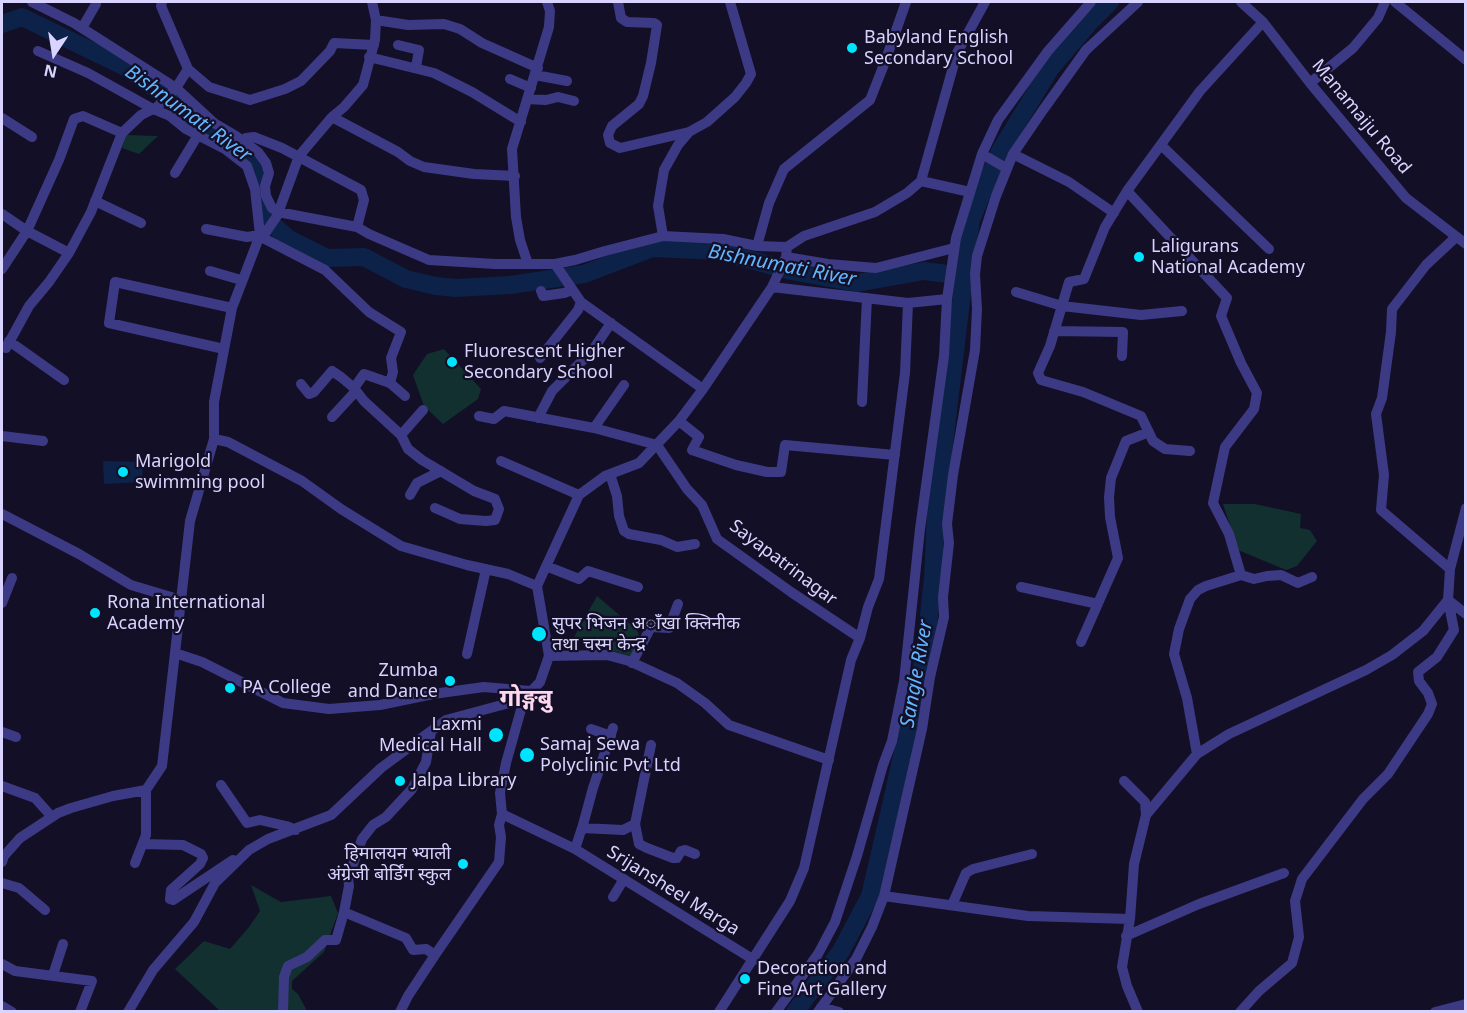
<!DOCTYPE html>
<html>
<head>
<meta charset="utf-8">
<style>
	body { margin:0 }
	#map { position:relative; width:1467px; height:1013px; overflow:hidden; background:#130f26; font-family:"Noto Sans",sans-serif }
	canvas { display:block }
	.frame { position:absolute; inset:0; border:3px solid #d9d4ff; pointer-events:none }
	.north { position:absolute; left:24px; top:24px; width:60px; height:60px; -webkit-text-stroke:4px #130f26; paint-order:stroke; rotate:192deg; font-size:16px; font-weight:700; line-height:24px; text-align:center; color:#d9d4ff }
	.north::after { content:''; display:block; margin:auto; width:21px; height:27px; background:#d9d4ff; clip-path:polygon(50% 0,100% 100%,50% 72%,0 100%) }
</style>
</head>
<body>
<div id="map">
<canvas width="1467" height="1013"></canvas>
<div class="frame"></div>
<div class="north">N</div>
</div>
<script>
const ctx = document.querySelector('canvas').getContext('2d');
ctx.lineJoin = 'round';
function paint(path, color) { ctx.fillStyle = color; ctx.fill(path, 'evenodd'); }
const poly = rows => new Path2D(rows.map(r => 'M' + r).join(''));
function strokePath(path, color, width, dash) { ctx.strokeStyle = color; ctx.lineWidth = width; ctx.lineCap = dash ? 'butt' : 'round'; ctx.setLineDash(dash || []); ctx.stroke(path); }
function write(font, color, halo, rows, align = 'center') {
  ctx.font = font + ' "Noto Sans","Noto Sans Devanagari",sans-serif'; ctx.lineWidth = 4.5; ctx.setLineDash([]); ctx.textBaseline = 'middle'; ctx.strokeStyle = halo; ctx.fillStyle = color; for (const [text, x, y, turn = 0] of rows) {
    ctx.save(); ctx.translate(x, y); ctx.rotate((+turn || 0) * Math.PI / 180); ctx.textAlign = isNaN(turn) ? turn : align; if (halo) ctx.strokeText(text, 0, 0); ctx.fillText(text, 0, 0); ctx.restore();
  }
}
paint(poly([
	[126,135,158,136,139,154,122,148],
	[444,349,481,389,478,399,443,424,424,406,413,375,427,354],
	[1223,504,1255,504,1301,514,1300,528,1310,530,1317,541,1297,566,1286,570,1238,550],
	[597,596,637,630,641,640,633,657,573,639],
	[251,885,281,902,331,896,338,913,324,952,292,981,292,989,298,994,306,1009,305,1011,220,1011,175,969,204,941,230,949,249,927,260,911]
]), '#12302f');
paint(poly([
	[103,461,143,462,142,482,104,484]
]), '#0c2248');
strokePath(poly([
	[2,24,22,17,125,67,190,114,207,130,236,145,256,162,266,219,289,239,327,258,364,257,406,279,436,286,456,288,510,285,584,274,652,248,719,251,791,271,857,283,924,271,964,276,971,220,1000,151,1050,69,1089,23,1110,2],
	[795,1012,841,951,870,896,889,814,925,653,933,577,936,512,964,276]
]), '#0c2248', 18);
strokePath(poly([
	[32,2,74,23,176,88,214,123,236,136,258,152,266,163,269,173,265,186,266,196,272,208,278,212,357,227,369,234,429,260,495,264,555,264,575,260,605,251,663,236,723,239,757,246,787,247],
	[618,2,621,18,627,22,654,23,657,25,651,63,643,96,639,104,612,126,608,135,610,143,620,148,689,132],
	[1241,2,1263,22,1310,83,1406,198,1466,244],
	[1395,2,1466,60],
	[376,20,408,25,444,24,460,29,482,43,538,68],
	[82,28,96,4],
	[398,45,419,50,416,67],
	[38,51,88,73,153,109,170,116,186,129,225,149,247,166,255,189,260,235,265,239,325,270,369,312,401,332,391,358,393,372,390,383,405,396],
	[369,57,434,73,472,92,521,122],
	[188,69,209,87,250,100,285,89,301,81,330,51,334,43,374,45],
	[535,75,567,81],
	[510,79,531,88],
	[1310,83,1353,48,1378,18,1385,2],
	[527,99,546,100,558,97,574,101],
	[332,117,398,152,410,161,424,167,474,174,515,176],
	[2,118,32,137],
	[242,141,246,138,254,137,282,148,361,190,364,200,357,227],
	[1161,145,1269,249],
	[982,154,1006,168],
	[1013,154,1069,182,1114,213],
	[175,173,198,135],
	[921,181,970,192],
	[1127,191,1227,298,1221,316,1241,363,1257,393,1254,409,1225,447,1213,503,1229,534,1241,575],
	[95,201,141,223],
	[2,214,27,231,69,253],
	[206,229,247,237,260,235],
	[663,236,658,206,664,170,678,145,689,132,707,122,735,97,746,83,751,74,730,2],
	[757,246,769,203,784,169,870,100,885,62,906,2],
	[786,257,828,264,876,268,954,248],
	[528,264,520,240,516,217,512,149,549,27,550,11,547,2],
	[555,264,581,302,703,389],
	[2,269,27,231,59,160,74,119,83,116,122,133],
	[210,271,241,280],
	[541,291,543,296,564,293,572,290],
	[1016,292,1062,306,1141,315,1182,311],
	[947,299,956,238,982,154,998,120,1048,51,1091,2],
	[1054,331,1123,332,1122,356],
	[9,341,64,380],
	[2,346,6,348,29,306,49,282,69,253,91,212,122,133,141,115,157,107,176,88,188,69,161,6,162,2],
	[224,349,109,323,115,282,232,308],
	[540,358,578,310,581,302],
	[301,384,309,394,314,392,332,371,341,377,354,388,364,401,401,435,408,449,422,460,474,491,495,499,499,509,495,520,486,521,460,519,435,508],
	[354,388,364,374,390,383],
	[862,402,867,298],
	[479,416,494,419,504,411,594,428,657,445,687,489,702,505,717,539,791,592,860,638],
	[332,417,356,391],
	[538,418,552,391,592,351,611,323],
	[679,421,699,437,692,450,736,465,767,472,781,472,785,445,895,455],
	[594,428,624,385],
	[401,435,423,410],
	[2,436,43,441],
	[214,439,228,442,302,481,341,509,401,546,467,565,508,574,537,586],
	[1190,451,1165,449,1153,441,1141,416,1083,392,1041,380,1038,373,1050,346,1069,282,1084,279,1105,227,1127,191,1200,91,1263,22],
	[501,461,579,495],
	[610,474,617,496,619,516,624,531,629,534,661,540,677,547,695,544],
	[410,495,417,483,441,471],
	[2,514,79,554,131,585,181,600,175,653,202,662,283,703,329,709,380,705,433,694,484,687,530,691],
	[546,566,579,579,588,571,638,587],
	[1450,569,1381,510,1384,475,1376,414,1382,398,1391,332,1392,309,1426,265,1456,237],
	[1021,587,1098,604],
	[181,600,190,521,214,439,214,402,232,308,260,235,266,232,277,216,299,156,332,117,344,107,363,85,375,40,376,20,372,2],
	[1448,600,1466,614],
	[2,603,12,578],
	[1081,642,1118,558,1110,517,1109,497,1111,478,1126,441,1149,432],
	[467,654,486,569],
	[549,656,607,655,629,661,677,683,705,703,729,725,829,760],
	[632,663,651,627,669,628,678,604],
	[591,729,611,736],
	[2,732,16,737],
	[1197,754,1187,698,1174,654,1179,629,1190,599,1198,590,1206,586,1241,575,1254,579,1267,576,1281,575,1298,583,1312,577],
	[1124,781,1145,802,1146,815],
	[221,785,247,823,260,820,286,826,296,830],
	[2,786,35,798,52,817],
	[502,814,575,849,754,960],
	[635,824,639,844,647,848,673,858,677,858,681,851,685,850,695,854],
	[581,832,593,788,613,728],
	[144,844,183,845,201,854,203,858,200,864,171,890,170,899,173,900,233,860],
	[575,849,582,828,623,830,635,824,651,745],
	[2,862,4,856,20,838,58,813,71,808,113,796,146,790,162,766,175,653],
	[135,863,146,835,146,790],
	[2,883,19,888,45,910],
	[884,896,1028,916,1130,919],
	[613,897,624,879],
	[952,905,966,873,973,869,1032,854],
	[344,912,406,938,413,950,426,949,435,955],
	[1126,936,1199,904,1284,873],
	[2,964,15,971,92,981,80,1012],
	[53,975,63,944],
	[2,1006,12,1012],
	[821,1007,839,1012],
	[128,1012,153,970,194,922,215,883,249,850,268,839,331,815,381,768,446,720,524,699],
	[283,1012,284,977,288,966,307,957,325,940,336,940,344,912,349,886,348,878,362,839,373,825,386,817,412,789,426,762,431,732],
	[400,1012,408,996,435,955,499,862,501,837,499,825,502,814,500,793,506,763,524,699,540,682,549,656,537,586,579,495,605,476,639,463,679,421,703,389,772,287,786,257,787,247,804,236,875,212,907,193,921,181,957,53,985,2],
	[719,1012,790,901,804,868,851,660,860,638,868,607,879,579,905,373,908,303,772,287],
	[776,1012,818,954,835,922,857,856,883,765,892,741,904,681,920,529,944,356,947,299,908,303],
	[818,1012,856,959,872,927,884,896,922,729,930,677,944,617,943,597,949,543,947,524,953,475,975,350,977,309,975,274,977,256,996,196,1013,154,1043,110,1086,50,1138,2],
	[1138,1012,1127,986,1122,967,1130,919,1134,864,1146,815,1197,754,1229,734,1366,670,1392,655,1423,631,1448,600],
	[1240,1012,1259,991,1292,963,1299,937,1295,901,1302,879,1363,799,1388,774,1428,714,1432,704,1428,693,1419,681,1418,672,1437,657,1454,630,1448,600,1450,569,1466,508],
	[1435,1012,1466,1004]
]), '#3d3a85', 10);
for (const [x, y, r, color] of [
	[852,48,6,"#00e5ff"],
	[1139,257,6,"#00e5ff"],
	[452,362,6,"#00e5ff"],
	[123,472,6,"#00e5ff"],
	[95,613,6,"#00e5ff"],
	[539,634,8,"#00e5ff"],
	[450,681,6,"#00e5ff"],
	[230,688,6,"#00e5ff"],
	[496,735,8,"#00e5ff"],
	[527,755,8,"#00e5ff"],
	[400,781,6,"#00e5ff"],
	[463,864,6,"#00e5ff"],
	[745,979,6,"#00e5ff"]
]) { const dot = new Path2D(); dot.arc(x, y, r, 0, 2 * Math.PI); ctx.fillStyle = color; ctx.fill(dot); strokePath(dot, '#130f26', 2); }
write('18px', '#d9d4ff', '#130f26', [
	["Babyland English",864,38],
	["Secondary School",864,59],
	["Laligurans",1151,247],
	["National Academy",1151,268],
	["Fluorescent Higher",464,352],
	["Secondary School",464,373],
	["Marigold",135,462],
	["swimming pool",135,483],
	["Rona International",107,603],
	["Academy",107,624],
	["सुपर भिजन अाँखा क्लिनीक",552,624],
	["तथा चस्म केन्द्र",552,645],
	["Zumba",438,671,"right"],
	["and Dance",438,692,"right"],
	["PA College",242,688],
	["Laxmi",482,725,"right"],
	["Medical Hall",482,746,"right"],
	["Samaj Sewa",540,745],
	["Polyclinic Pvt Ltd",540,766],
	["Jalpa Library",412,781],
	["हिमालयन भ्याली",451,854,"right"],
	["अंग्रेजी बोर्डिंग स्कुल",451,875,"right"],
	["Decoration and",757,969],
	["Fine Art Gallery",757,990]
], 'left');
write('18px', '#d9d4ff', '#130f26', [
	["Manamaiju Road",1361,117,50],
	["Sayapatrinagar",783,563,37],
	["Srijansheel Marga",673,891,32]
]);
write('italic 20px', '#62b6ff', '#130f26', [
	["Bishnumati River",188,114,36],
	["Bishnumati River",782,266,11],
	["Sangle River",917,674,-80]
]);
write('bold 24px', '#ffd6f0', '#130f26', [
	["गोङ्गबु",526,699]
]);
</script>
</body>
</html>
